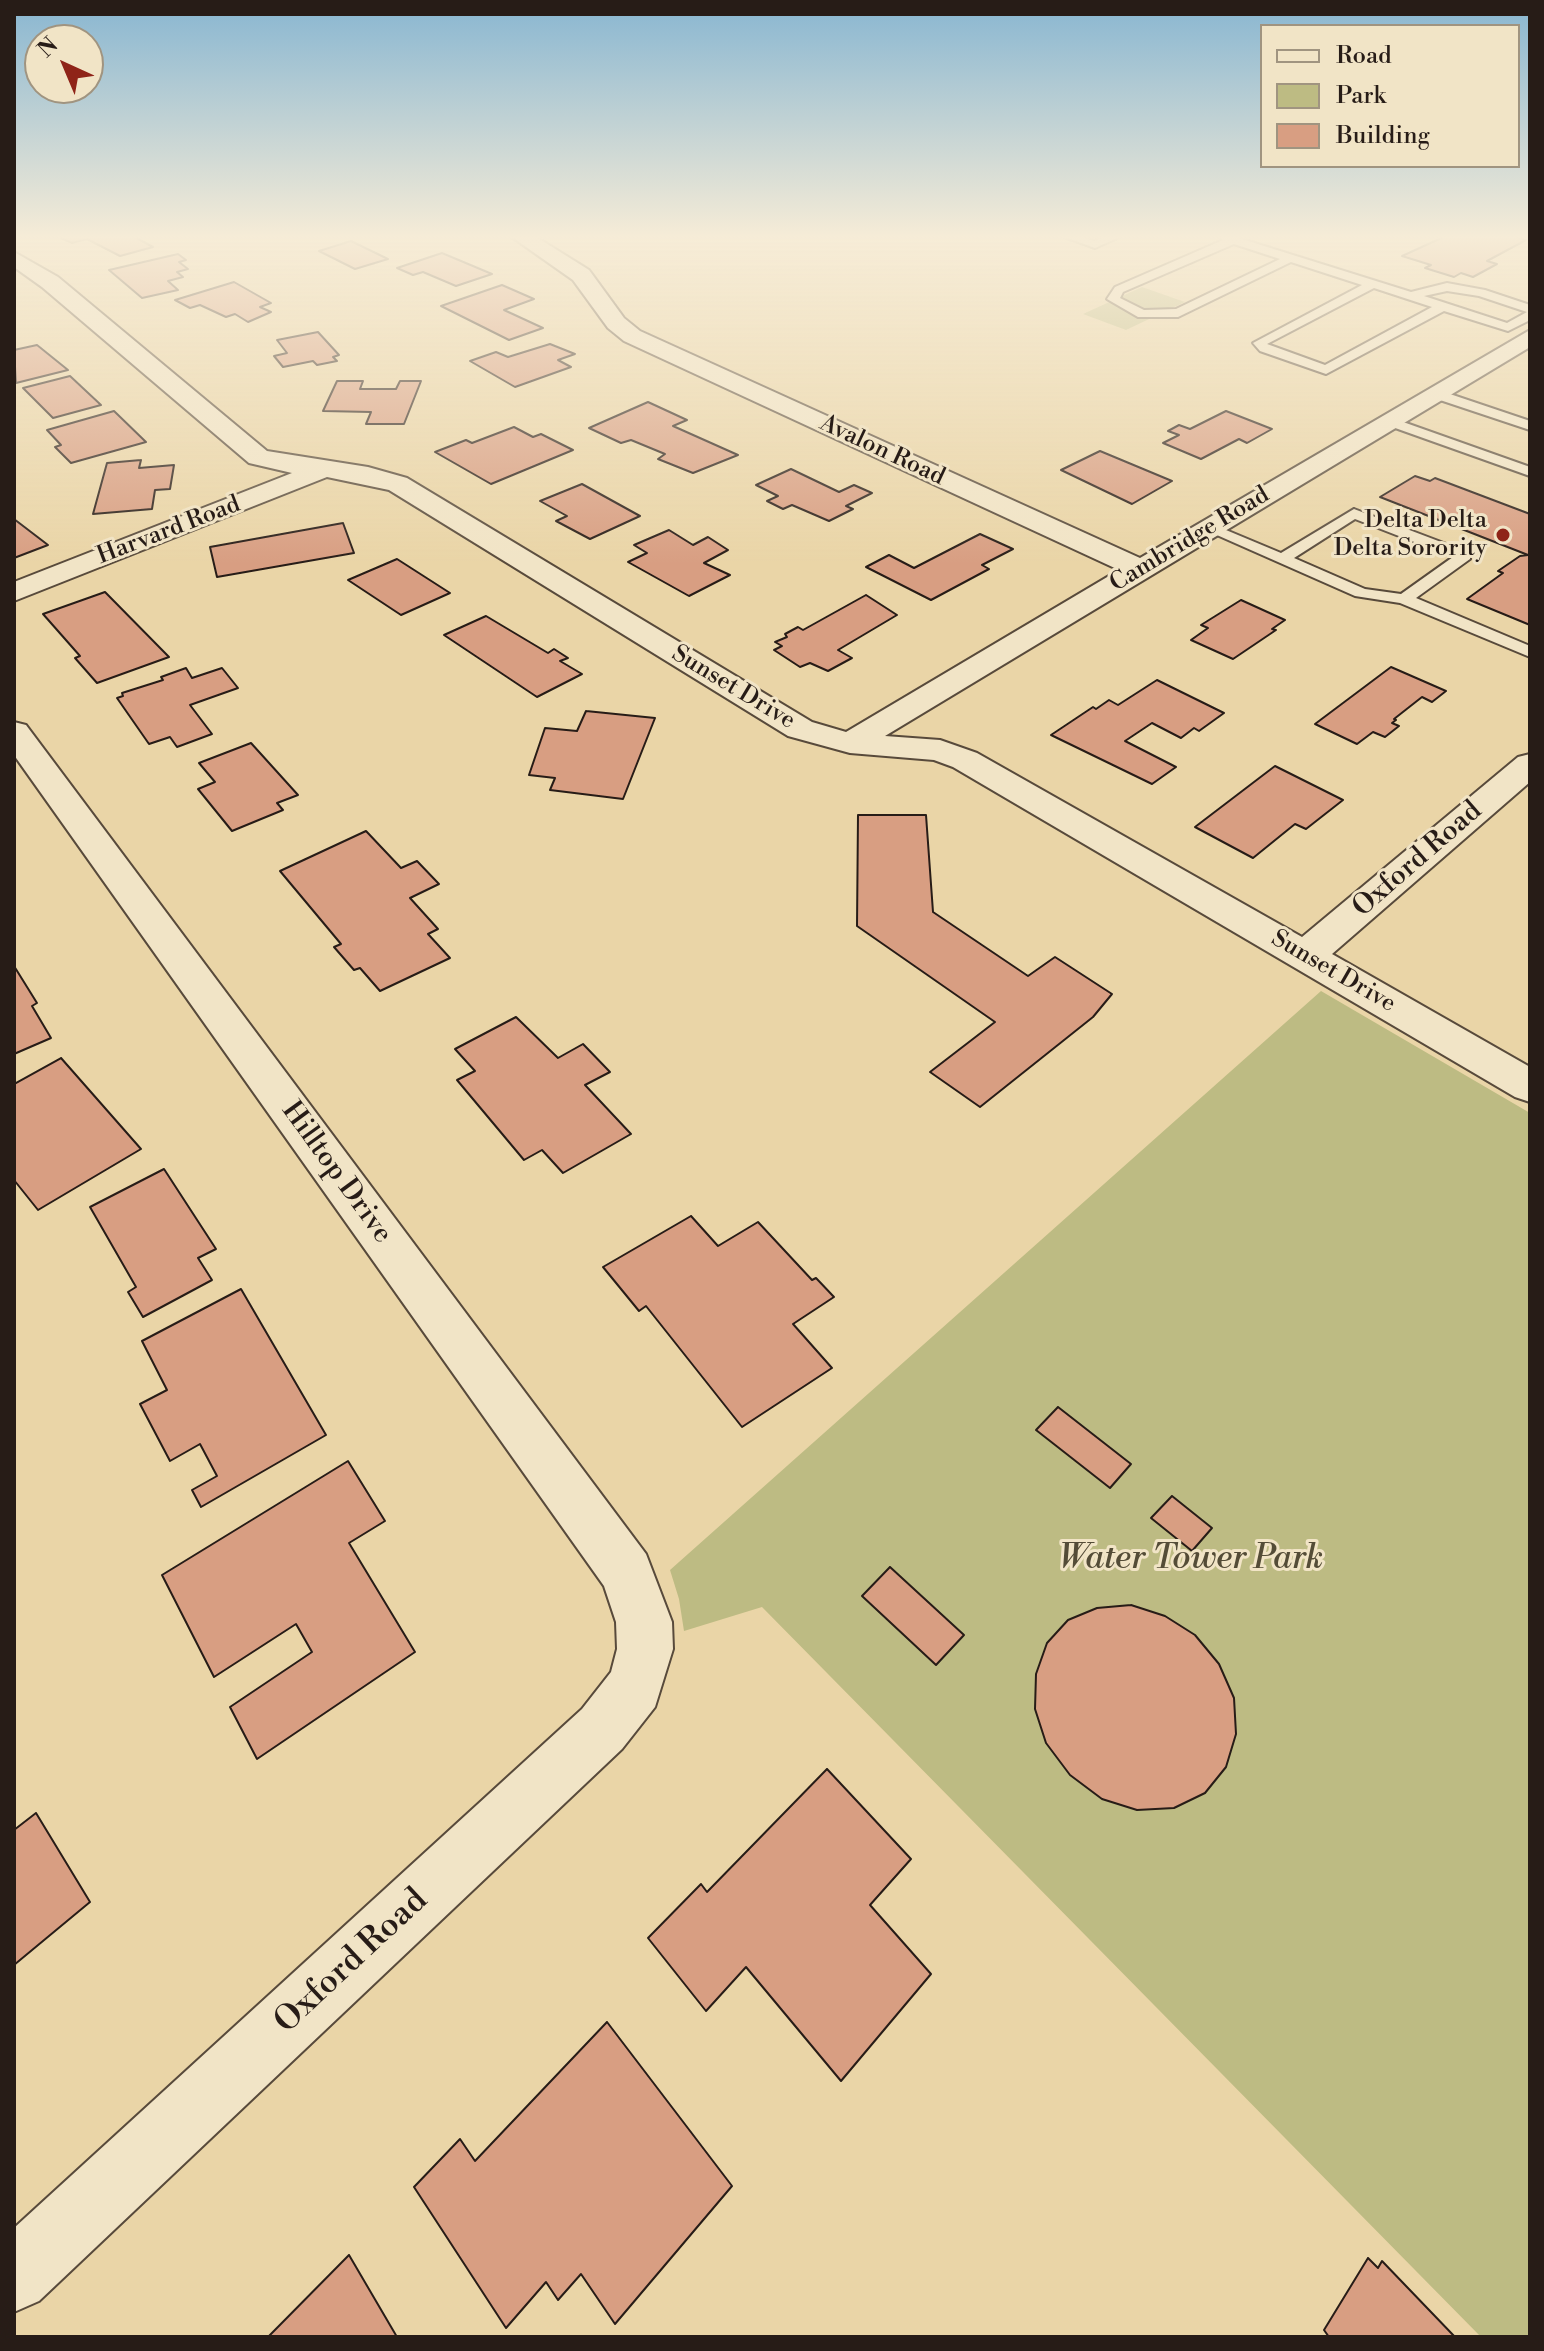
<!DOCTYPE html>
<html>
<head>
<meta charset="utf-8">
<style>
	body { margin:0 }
	#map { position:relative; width:1544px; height:2351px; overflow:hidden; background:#ead5a7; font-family:"Libre Bodoni",serif }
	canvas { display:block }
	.frame { position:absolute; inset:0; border:16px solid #271c17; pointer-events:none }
	.legend { position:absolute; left:1260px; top:24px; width:260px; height:144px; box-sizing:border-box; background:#f1e4c6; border:2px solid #a09480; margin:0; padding:10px 14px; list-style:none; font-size:24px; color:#271c17 }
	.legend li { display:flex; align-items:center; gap:16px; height:40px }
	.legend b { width:40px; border:2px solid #a09480 }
	.north { position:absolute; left:24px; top:24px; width:80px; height:80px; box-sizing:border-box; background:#f1e4c6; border:2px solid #a09480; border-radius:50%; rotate:316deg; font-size:22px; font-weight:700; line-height:32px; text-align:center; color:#271c17 }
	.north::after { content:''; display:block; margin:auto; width:28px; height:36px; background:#8f2418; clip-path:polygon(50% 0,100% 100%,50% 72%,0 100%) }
</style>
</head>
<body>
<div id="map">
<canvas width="1544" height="2351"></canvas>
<div class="frame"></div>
<ul class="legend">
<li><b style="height:10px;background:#f1e4c6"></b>Road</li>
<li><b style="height:22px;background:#bdbb83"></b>Park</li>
<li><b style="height:22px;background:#d89e82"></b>Building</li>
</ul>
<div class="north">N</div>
</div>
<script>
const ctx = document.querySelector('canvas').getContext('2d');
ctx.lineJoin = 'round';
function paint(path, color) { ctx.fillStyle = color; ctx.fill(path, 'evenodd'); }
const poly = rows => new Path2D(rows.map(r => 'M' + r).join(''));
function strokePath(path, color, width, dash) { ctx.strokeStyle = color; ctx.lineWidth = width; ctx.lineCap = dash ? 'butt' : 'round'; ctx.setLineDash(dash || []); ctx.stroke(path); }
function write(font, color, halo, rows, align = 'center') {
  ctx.font = font + ' "Libre Bodoni",serif'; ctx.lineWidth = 6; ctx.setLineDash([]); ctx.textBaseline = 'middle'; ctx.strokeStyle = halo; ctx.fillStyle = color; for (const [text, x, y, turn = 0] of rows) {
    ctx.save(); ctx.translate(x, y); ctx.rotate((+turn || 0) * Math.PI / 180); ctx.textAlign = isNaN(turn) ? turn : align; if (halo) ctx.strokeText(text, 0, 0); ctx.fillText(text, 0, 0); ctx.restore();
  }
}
paint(poly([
	[1142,287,1185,302,1126,330,1083,314],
	[1321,991,1530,1113,1530,2337,1481,2337,762,1607,684,1631,679,1599,670,1570]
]), '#bdbb83');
const building = poly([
	[131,235,153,247,120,256,87,239,72,243,57,236,131,235],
	[1448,235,1510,235,1526,240,1487,261,1497,264,1473,277,1461,273,1454,277,1425,268,1431,265,1402,256,1448,235],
	[351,241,388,259,355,269,319,251,351,241],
	[442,253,492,274,456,286,423,272,413,275,397,268,442,253],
	[178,254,186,260,179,262,188,269,177,272,183,277,168,281,178,290,142,298,109,270,178,254],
	[234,282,271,303,260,307,271,312,248,322,235,314,226,317,200,305,190,308,175,300,234,282],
	[502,285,534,299,504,310,543,328,509,340,441,306,502,285],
	[318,332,339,355,333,357,337,361,317,365,313,361,283,367,274,356,287,353,277,340,318,332],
	[550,344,575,354,558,360,571,367,515,387,470,361,496,352,508,357,550,344],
	[37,345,68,370,16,383,14,350,37,345],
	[70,376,101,405,53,418,23,388,70,376],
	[337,381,363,381,360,389,396,389,400,381,421,381,404,424,366,424,371,412,323,411,337,381],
	[648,402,687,420,673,426,738,455,693,473,658,459,665,454,631,440,621,443,589,428,648,402],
	[114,411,146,442,71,463,55,447,61,445,47,430,114,411],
	[1226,411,1272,429,1247,443,1239,439,1201,459,1163,443,1179,435,1168,431,1179,425,1190,429,1226,411],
	[514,427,533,437,541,434,573,450,491,484,435,452,466,440,472,443,514,427],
	[1100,451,1172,481,1132,504,1061,470,1100,451],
	[141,460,139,468,174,465,170,489,155,490,152,509,93,514,107,463,141,460],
	[791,469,839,492,854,485,872,493,846,506,853,509,829,521,792,505,783,509,767,501,778,496,756,485,791,469],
	[1415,476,1430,481,1435,478,1530,514,1530,625,1467,599,1503,573,1498,571,1520,556,1528,555,1380,497,1415,476],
	[582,484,640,516,590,539,556,521,567,516,540,501,582,484],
	[14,519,48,545,14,558,14,519],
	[343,523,354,553,217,577,210,547,343,523],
	[669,530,693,545,708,537,728,550,704,563,730,575,689,596,628,562,647,553,634,545,669,530],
	[980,534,1013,549,982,565,989,569,931,600,866,567,889,555,914,568,980,534],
	[397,559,450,593,401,615,348,580,397,559],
	[105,592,169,657,97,683,75,658,80,656,43,614,105,592],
	[866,595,897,615,838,650,852,658,828,671,810,663,800,667,774,650,782,646,775,642,787,637,785,634,798,627,803,630,866,595],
	[1241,600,1285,620,1272,629,1276,630,1233,659,1191,640,1208,628,1201,625,1241,600],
	[486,616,548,653,554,649,568,658,560,661,582,674,537,697,444,635,486,616],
	[1391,667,1446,691,1432,702,1422,697,1394,719,1396,720,1392,723,1399,726,1385,737,1373,732,1357,744,1315,724,1391,667],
	[186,668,192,678,222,668,238,688,190,705,212,734,177,747,170,737,149,744,117,698,123,696,122,693,163,680,161,677,186,668],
	[1157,680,1224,713,1199,731,1194,728,1181,738,1152,723,1125,741,1176,767,1152,784,1051,735,1093,707,1096,709,1109,700,1118,705,1157,680],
	[586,711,655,718,623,799,550,790,555,778,529,775,545,728,577,731,586,711],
	[251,743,298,795,277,803,283,810,232,831,198,789,215,782,199,763,251,743],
	[1275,766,1343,800,1306,829,1295,824,1253,858,1195,827,1275,766],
	[858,815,926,815,933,912,1028,976,1055,957,1112,994,1093,1017,980,1107,930,1072,995,1022,857,926,858,815],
	[366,831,401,868,417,861,439,884,410,898,438,929,428,934,450,958,380,991,360,968,354,970,334,947,341,944,280,871,366,831],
	[14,966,37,1003,32,1006,51,1038,14,1054,14,966],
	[516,1017,558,1058,583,1044,610,1072,585,1085,631,1134,563,1173,542,1150,524,1160,457,1080,475,1071,455,1049,516,1017],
	[61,1058,141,1149,38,1210,14,1180,14,1084,61,1058],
	[164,1169,216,1249,198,1258,212,1280,143,1317,128,1292,136,1287,90,1207,164,1169],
	[691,1216,718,1246,758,1222,812,1280,816,1278,834,1297,793,1324,832,1368,742,1427,646,1306,639,1311,603,1267,691,1216],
	[241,1289,326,1435,201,1507,192,1490,217,1476,200,1444,170,1461,140,1404,167,1390,142,1341,241,1289],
	[1058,1407,1131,1464,1110,1488,1036,1430,1058,1407],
	[348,1461,385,1521,349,1543,415,1652,257,1759,230,1707,312,1652,296,1624,214,1677,162,1575,348,1461],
	[1172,1496,1212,1528,1192,1551,1151,1518,1172,1496],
	[890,1567,964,1635,936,1665,862,1596,890,1567],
	[1131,1605,1165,1616,1195,1635,1219,1664,1234,1698,1236,1734,1226,1767,1205,1793,1174,1808,1137,1810,1102,1799,1070,1775,1046,1743,1035,1709,1036,1674,1047,1643,1068,1620,1097,1608,1131,1605],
	[827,1769,911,1859,870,1905,931,1974,841,2081,746,1967,706,2011,648,1938,701,1884,707,1892,827,1769],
	[36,1813,90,1902,14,1965,14,1830,36,1813],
	[607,2022,732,2186,615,2324,581,2274,558,2300,546,2282,506,2328,414,2187,460,2139,475,2161,607,2022],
	[349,2255,397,2337,268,2337,349,2255],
	[1368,2258,1378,2268,1382,2261,1455,2337,1329,2337,1324,2330,1368,2258]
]);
paint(building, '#d89e82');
strokePath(building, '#271c17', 2);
const lane = poly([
	[1059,235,1076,235,1094,241,1108,235,1124,235,1095,248,1059,235],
	[1215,235,1229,235,1411,292,1447,283,1485,290,1530,305,1530,320,1508,331,1444,311,1326,374,1260,351,1253,343,1362,285,1291,262,1178,317,1138,317,1107,299,1115,287,1223,240,1215,235],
	[1234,244,1280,259,1176,309,1144,310,1120,298,1123,292,1234,244],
	[1374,288,1432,307,1325,365,1267,344,1374,288],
	[1447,291,1479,296,1527,312,1507,323,1424,296,1447,291],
	[1431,391,1441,391,1530,421,1530,430,1431,397,1431,391],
	[1389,417,1530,467,1530,476,1384,424,1382,421,1389,417],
	[1354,509,1470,553,1470,559,1416,598,1530,646,1530,657,1400,603,1355,596,1201,528,1204,525,1214,525,1281,553,1354,509],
	[1355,519,1453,557,1401,594,1365,589,1294,558,1355,519]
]);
const street = poly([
	[509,235,533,235,589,270,624,318,640,331,1140,558,1530,330,1530,347,885,736,940,740,977,753,1302,937,1518,757,1530,754,1530,782,1332,954,1530,1067,1530,1102,1515,1097,953,767,934,760,850,753,788,736,389,490,327,477,14,601,14,582,292,473,249,463,42,287,14,267,14,252,58,277,267,451,368,467,407,478,812,722,846,732,1119,570,624,341,608,328,573,280,509,235],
	[14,722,26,725,646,1554,672,1622,673,1649,655,1707,622,1749,39,2301,14,2312,14,2228,582,1709,611,1672,617,1649,616,1622,604,1586,14,755,14,722]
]);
strokePath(lane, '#584a3b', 4);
strokePath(street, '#584a3b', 4);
paint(lane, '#f1e4c6');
paint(street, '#f1e4c6');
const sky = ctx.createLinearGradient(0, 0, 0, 564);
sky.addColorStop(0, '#88b6d1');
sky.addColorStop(0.42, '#f6ecd7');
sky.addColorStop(1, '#f6ecd700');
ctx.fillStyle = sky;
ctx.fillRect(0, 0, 1544, 564);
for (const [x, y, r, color] of [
	[1503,535,8,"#8f2418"]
]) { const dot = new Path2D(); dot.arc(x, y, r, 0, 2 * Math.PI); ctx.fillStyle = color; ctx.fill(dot); strokePath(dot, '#f1e4c6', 3); }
write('24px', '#271c17', '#f1e4c6', [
	["Avalon Road",882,451,25],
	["Harvard Road",169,531,-21],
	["Cambridge Road",1190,540,-31],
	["Sunset Drive",733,688,31],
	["Sunset Drive",1333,972,30]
]);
write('24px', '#271c17', '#f1e4c6', [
	["Delta Delta",1487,521],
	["Delta Sorority",1487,549]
], 'right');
write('28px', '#271c17', '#f1e4c6', [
	["Oxford Road",1418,860,-41],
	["Hilltop Drive",336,1173,54]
]);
write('italic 34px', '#544c37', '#f1e4c6', [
	["Water Tower Park",1191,1560]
]);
write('34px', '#271c17', '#f1e4c6', [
	["Oxford Road",352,1962,-43]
]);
</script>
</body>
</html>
